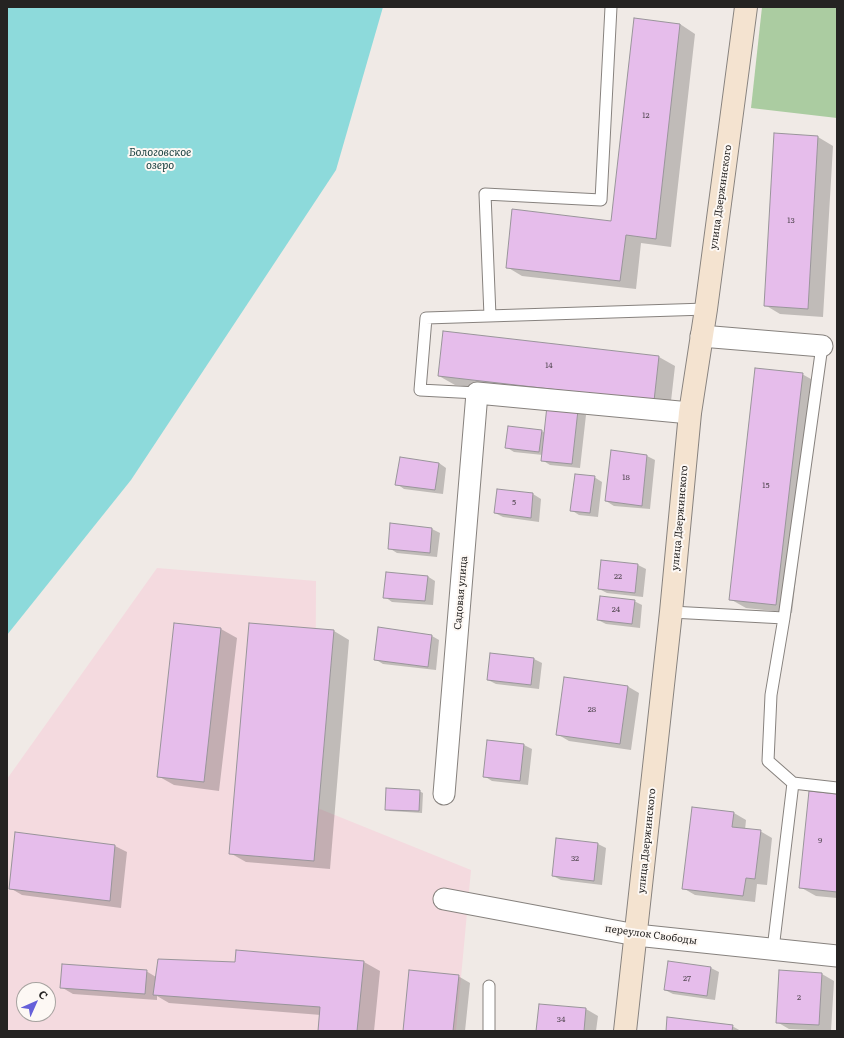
<!DOCTYPE html>
<html>
<head>
<meta charset="utf-8">
<style>
	body { margin:0 }
	#map { position:relative; width:844px; height:1038px; overflow:hidden; background:#f0eae6; font-family:Literata,serif }
	canvas { display:block }
	.frame { position:absolute; inset:0; border:8px solid #252322; pointer-events:none }
	.north { position:absolute; left:16px; top:982px; width:40px; height:40px; box-sizing:border-box; background:#fdf8f4; border:1px solid #a7a3a0; border-radius:50%; rotate:45deg; font-size:11px; font-weight:700; line-height:16px; text-align:center; color:#252322 }
	.north::after { content:''; display:block; margin:auto; width:14px; height:18px; background:#6660d9; clip-path:polygon(50% 0,100% 100%,50% 72%,0 100%) }
</style>
</head>
<body>
<div id="map">
<canvas width="844" height="1038"></canvas>
<div class="frame"></div>
<div class="north">С</div>
</div>
<script>
const ctx = document.querySelector('canvas').getContext('2d');
ctx.lineJoin = 'round';
function paint(path, color) { ctx.fillStyle = color; ctx.fill(path, 'evenodd'); }
const poly = rows => new Path2D(rows.map(r => 'M' + r).join(''));
function strokePath(path, color, width, dash) { ctx.strokeStyle = color; ctx.lineWidth = width; ctx.lineCap = dash ? 'butt' : 'round'; ctx.setLineDash(dash || []); ctx.stroke(path); }
function write(font, color, halo, rows, align = 'center') {
  ctx.font = font + ' Literata,serif'; ctx.lineWidth = 4; ctx.setLineDash([]); ctx.textBaseline = 'middle'; ctx.strokeStyle = halo; ctx.fillStyle = color; for (const [text, x, y, turn = 0] of rows) {
    ctx.save(); ctx.translate(x, y); ctx.rotate((+turn || 0) * Math.PI / 180); ctx.textAlign = isNaN(turn) ? turn : align; if (halo) ctx.strokeText(text, 0, 0); ctx.fillText(text, 0, 0); ctx.restore();
  }
}
paint(poly([
	[157,568,316,581,315,807,471,870,456,1031,7,1031,7,779],
	[24,990,48,990,48,1014,24,1014]
]), '#f4dadf');
paint(poly([
	[762,7,837,7,837,118,751,108]
]), '#abcca1');
paint(poly([
	[7,7,383,7,336,170,131,480,7,635]
]), '#8ddadb');
paint(poly([
	[680,24,695,34,671,247,641,243,636,289,522,276,507,267,612,222],
	[818,137,833,146,823,317,780,314,765,305],
	[444,333,659,357,675,366,670,410,455,385,439,376],
	[802,374,818,383,792,613,746,608,730,599],
	[578,411,586,415,580,468,550,465,542,460,543,455,514,452,506,447,542,431,545,433],
	[612,452,647,456,655,460,650,509,614,506,606,501],
	[439,463,446,468,443,494,404,489,397,484],
	[594,477,602,482,598,517,579,515,571,510],
	[498,490,533,494,541,499,539,522,503,517,495,513],
	[391,524,432,529,440,533,437,557,397,553,389,548],
	[602,561,638,565,646,569,643,597,607,593,599,589],
	[427,576,435,581,433,605,392,602,385,597],
	[634,601,642,605,640,628,606,624,598,620],
	[175,624,221,629,237,638,219,791,174,785,158,776],
	[334,631,349,640,330,869,246,862,230,853],
	[432,636,439,640,436,670,383,664,375,659],
	[491,654,534,659,542,663,539,689,496,684,488,680],
	[627,686,639,693,631,750,569,741,557,734],
	[488,741,524,745,532,749,528,785,492,781,484,776],
	[419,791,423,793,422,813,390,811,386,809],
	[837,795,837,898,816,896,800,887],
	[734,813,746,820,745,830,760,831,772,838,767,885,757,884,755,902,695,895,683,888],
	[16,833,115,846,127,852,121,908,22,895,10,888],
	[598,844,606,848,602,885,561,880,553,876],
	[237,951,364,962,380,971,374,1031,319,1031,321,1015,169,1003,157,996,157,1000,73,994,61,987,146,971,156,977,236,963],
	[711,968,719,972,715,1000,673,994,665,990],
	[822,974,834,981,831,1031,789,1029,777,1022],
	[458,976,470,983,465,1031,404,1031],
	[540,1005,586,1009,598,1016,596,1031,537,1031],
	[732,1026,741,1031,667,1031]
]), '#0003');
const building = poly([
	[634,18,680,24,656,239,626,235,620,281,506,268,512,209,611,221,634,18],
	[774,133,818,136,808,309,764,306,774,133],
	[443,331,659,356,654,401,438,376,443,331],
	[755,368,803,373,776,605,729,600,755,368],
	[547,406,578,410,572,464,541,461,547,406],
	[508,426,542,430,539,452,505,448,508,426],
	[611,450,647,455,642,506,605,501,611,450],
	[400,457,439,463,435,490,395,485,400,457],
	[575,474,595,476,590,513,570,511,575,474],
	[497,489,533,493,531,518,494,513,497,489],
	[390,523,432,528,430,553,388,549,390,523],
	[601,560,638,564,635,593,598,589,601,560],
	[386,572,428,576,425,601,383,598,386,572],
	[600,596,635,600,632,624,597,620,600,596],
	[174,623,221,628,204,782,157,777,174,623],
	[249,623,334,630,314,861,229,854,249,623],
	[378,627,432,635,428,667,374,660,378,627],
	[490,653,534,658,531,685,487,680,490,653],
	[564,677,628,686,620,744,556,735,564,677],
	[487,740,524,744,520,781,483,777,487,740],
	[386,788,420,790,419,811,385,810,386,788],
	[809,791,837,794,837,892,799,888,809,791],
	[692,807,734,812,732,827,761,830,755,879,746,878,743,896,682,889,692,807],
	[15,832,115,845,110,901,9,889,15,832],
	[556,838,598,843,594,881,552,876,556,838],
	[236,950,364,961,357,1031,318,1031,320,1007,153,995,158,959,235,962,236,950],
	[668,961,711,967,707,996,664,990,668,961],
	[62,964,147,970,145,994,60,988,62,964],
	[409,970,459,975,453,1031,403,1031,409,970],
	[779,970,822,973,819,1025,776,1023,779,970],
	[539,1004,586,1008,584,1031,536,1031,539,1004],
	[667,1017,733,1025,732,1031,666,1031,667,1017]
]);
paint(building, '#e6bdeb');
strokePath(building, '#99959a', 1);
const service = poly([
	[490,316,485,194,601,200,611,7],
	[477,393,420,390,426,318,706,309],
	[671,612,784,618,822,346],
	[784,618,771,695,768,761,793,783],
	[773,949,793,783,837,788],
	[489,1031,489,986]
]);
const minor = poly([
	[701,336,822,346],
	[444,794,477,393,690,413],
	[444,899,636,935,837,956]
]);
const secondary = poly([
	[625,1031,671,612,690,413,706,309,746,7]
]);
strokePath(service, '#87827e', 13);
strokePath(minor, '#87827e', 23);
strokePath(secondary, '#87827e', 24);
strokePath(service, '#fff', 11);
strokePath(minor, '#fff', 21);
strokePath(secondary, '#f4e3d0', 22);
write('8px', '#554a54', null, [
	["12",646,116],
	["13",791,221],
	["14",549,366],
	["18",626,478],
	["15",766,486],
	["5",514,503],
	["22",618,577],
	["24",616,610],
	["28",592,710],
	["9",820,841],
	["32",575,859],
	["27",687,979],
	["2",799,998],
	["34",561,1020]
]);
write('10px', '#252322', '#fdf8f4', [
	["улица Дзержинского",721,197,-82],
	["улица Дзержинского",680,518,-85],
	["Садовая улица",461,593,-85],
	["улица Дзержинского",647,841,-84],
	["переулок Свободы",651,935,8]
]);
write('italic 11px', '#1d4242', '#fdf8f4', [
	["Бологовское",160,153],
	["озеро",160,166]
]);
</script>
</body>
</html>
